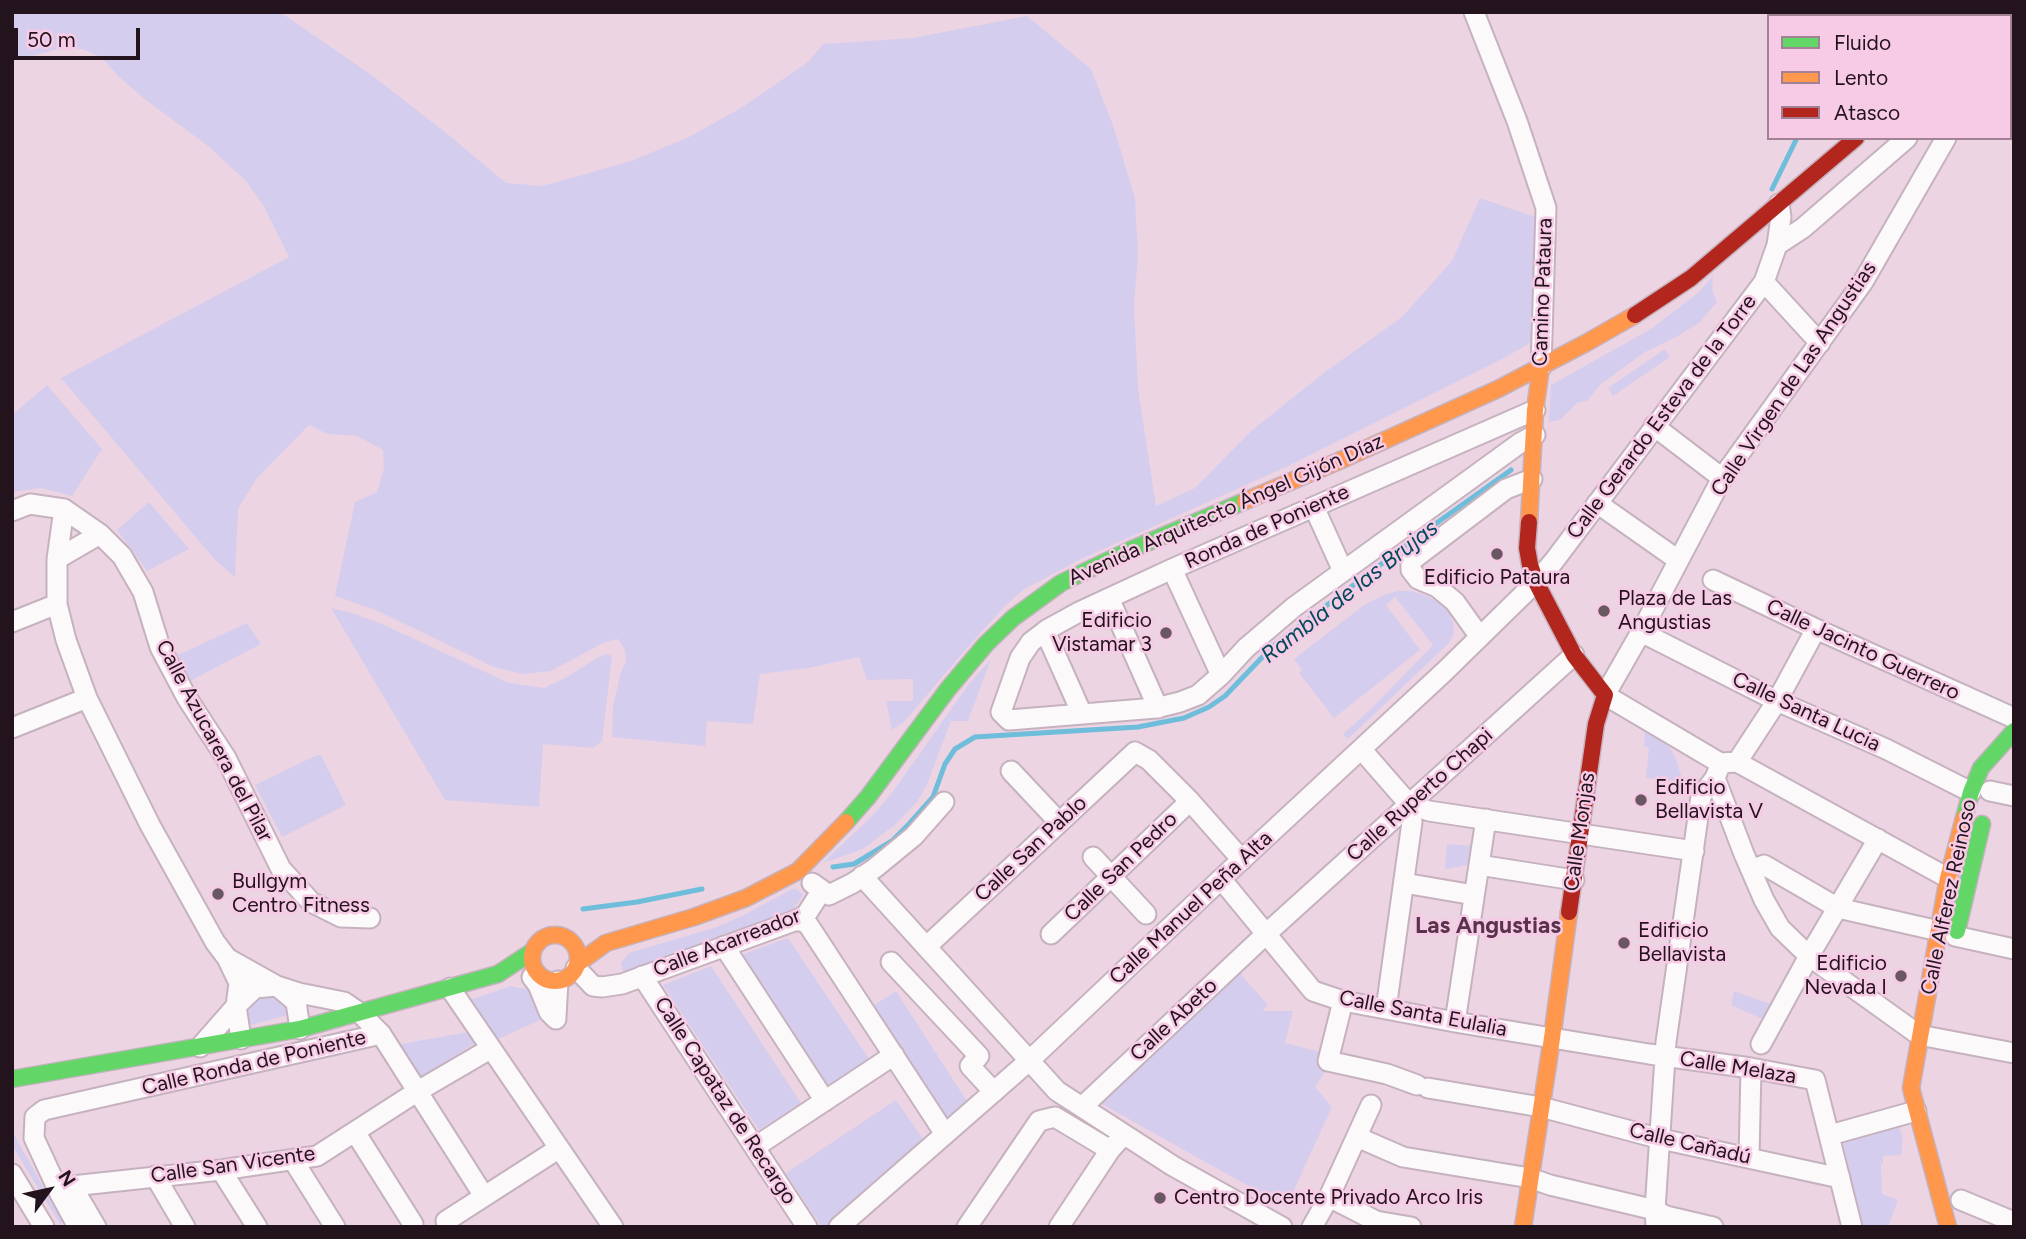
<!DOCTYPE html>
<html>
<head>
<meta charset="utf-8">
<style>
	body { margin:0 }
	#map { position:relative; width:2026px; height:1239px; overflow:hidden; background:#ecd4e3; font-family:Figtree,sans-serif }
	canvas { display:block }
	.frame { position:absolute; inset:0; border:14px solid #23131d; pointer-events:none }
	.legend { position:absolute; left:1767px; top:14px; width:245px; height:126px; box-sizing:border-box; background:#f7cae5; border:2px solid #a28195; margin:0; padding:9px 12px; list-style:none; font-size:21px; color:#23131d }
	.legend li { display:flex; align-items:center; gap:14px; height:35px }
	.legend b { width:35px; border:2px solid #a28195 }
	.north { position:absolute; left:14px; top:1155px; width:70px; height:70px; -webkit-text-stroke:5px #f7cae5; paint-order:stroke; rotate:57deg; font-size:19px; font-weight:700; line-height:28px; text-align:center; color:#23131d }
	.north::after { content:''; display:block; margin:auto; width:24px; height:32px; background:#23131d; clip-path:polygon(50% 0,100% 100%,50% 72%,0 100%) }
	.scale { position:absolute; left:14px; top:28px; width:126px; height:32px; box-sizing:border-box; border:4px solid #23131d; border-top:0; padding-left:9px; font-size:21px; line-height:24px; white-space:nowrap; color:#23131d; -webkit-text-stroke:5px #f7cae5; paint-order:stroke }
</style>
</head>
<body>
<div id="map">
<canvas width="2026" height="1239"></canvas>
<div class="frame"></div>
<ul class="legend">
<li><b style="height:9px;background:#63d668"></b>Fluido</li>
<li><b style="height:9px;background:#ff974d"></b>Lento</li>
<li><b style="height:9px;background:#b3261e"></b>Atasco</li>
</ul>
<div class="north">N</div>
<div class="scale">50 m</div>
</div>
<script>
const ctx = document.querySelector('canvas').getContext('2d');
ctx.lineJoin = 'round';
function paint(path, color) { ctx.fillStyle = color; ctx.fill(path, 'evenodd'); }
const poly = rows => new Path2D(rows.map(r => 'M' + r).join(''));
function strokePath(path, color, width, dash) { ctx.strokeStyle = color; ctx.lineWidth = width; ctx.lineCap = dash ? 'butt' : 'round'; ctx.setLineDash(dash || []); ctx.stroke(path); }
function write(font, color, halo, rows, align = 'center') {
  ctx.font = font + ' Figtree,sans-serif'; ctx.lineWidth = 5; ctx.setLineDash([]); ctx.textBaseline = 'middle'; ctx.strokeStyle = halo; ctx.fillStyle = color; for (const [text, x, y, turn = 0] of rows) {
    ctx.save(); ctx.translate(x, y); ctx.rotate((+turn || 0) * Math.PI / 180); ctx.textAlign = isNaN(turn) ? turn : align; if (halo) ctx.strokeText(text, 0, 0); ctx.fillText(text, 0, 0); ctx.restore();
  }
}
paint(poly([
	[12,12,280,12,373,76,450,136,506,183,543,186,631,161,689,137,741,108,808,62,823,44,913,38,1027,16,1091,69,1113,125,1135,198,1138,256,1134,305,1138,389,1156,506,1195,488,1251,431,1325,372,1402,317,1452,261,1480,198,1538,218,1534,337,1527,345,1498,361,1288,466,1081,559,1023,590,1003,608,967,648,904,722,892,730,886,701,913,701,913,679,867,680,859,657,808,668,760,674,753,724,707,721,705,746,612,737,613,706,621,672,626,661,625,650,618,639,603,643,551,671,522,674,494,667,378,611,335,596,355,502,377,492,384,469,383,450,357,436,327,434,309,425,257,478,238,509,235,577,216,561,61,378,289,257,263,205,245,180,208,146,146,100,119,77,103,59,83,49,54,50,24,58,12,59],
	[1713,276,1712,290,1717,302,1699,323,1678,336,1645,352,1601,384,1587,401,1578,402,1560,420,1549,422,1551,385,1651,329,1698,293],
	[1665,349,1670,357,1613,396,1608,388],
	[47,385,102,449,72,496,41,488,12,492,12,415],
	[149,502,189,549,147,571,117,530],
	[1399,591,1412,591,1427,596,1440,603,1449,611,1453,623,1454,633,1449,643,1348,739,1343,734,1372,708,1433,645,1395,597,1386,605,1420,650,1334,718,1299,673,1302,670,1294,659,1364,605,1384,595],
	[331,608,352,613,382,624,509,683,544,688,567,677,595,659,606,654,612,656,602,741,593,748,543,744,539,807,445,800],
	[247,623,261,644,190,681,178,655],
	[991,659,968,721,951,721,927,784,917,802,896,824,863,849,823,863,876,812,894,790,969,684],
	[1645,728,1663,741,1671,750,1676,759,1683,782,1646,778,1649,748,1644,746],
	[317,755,321,755,346,805,282,837,255,785],
	[1447,844,1475,846,1473,864,1445,869],
	[792,889,796,889,803,895,789,915,624,973,622,969,621,963,629,953,717,927,746,914],
	[788,938,869,1059,828,1086,741,955],
	[711,966,801,1103,759,1130,663,985],
	[1237,970,1268,1005,1262,1011,1293,1011,1285,1043,1324,1053,1328,1067,1315,1087,1332,1107,1286,1207,1100,1103],
	[511,986,529,990,540,1020,496,1040,467,1001],
	[896,991,968,1103,948,1121,873,1006],
	[1734,991,1773,1005,1767,1021,1731,1005],
	[269,996,278,999,285,1006,287,1015,248,1026,245,1014,249,1004,259,997],
	[468,1032,477,1042,418,1079,396,1045],
	[896,1100,925,1142,827,1227,822,1227,786,1173],
	[1899,1125,1903,1140,1901,1155,1883,1156,1883,1163,1881,1164,1882,1194,1898,1200,1888,1227,1861,1227,1842,1138],
	[12,1131,63,1222,60,1224,12,1145]
]), '#d5cdee');
strokePath(poly([
	[1864,16,1867,12],
	[1772,189,1797,138],
	[833,867,854,864,892,841,909,824,933,797,945,764,955,749,975,737,1138,727,1184,718,1209,707,1225,696,1273,646,1417,537,1511,470],
	[583,909,637,902,702,889]
]), '#6ebdda', 5);
const street = poly([
	[1474,12,1517,121,1546,208,1541,367],
	[1946,138,1863,282,1722,478,1641,632,1605,695,1720,763,1737,762,1948,878],
	[1777,245,1803,228,1907,138],
	[1764,282,1820,343],
	[1535,410,1172,569,1079,612,1048,629,1031,642,1020,658,1001,712,1009,720,1156,708,1180,702,1198,695,1221,675,1246,648,1294,607,1520,443,1535,435],
	[1654,426,1722,478],
	[1597,503,1678,560],
	[1314,507,1343,571],
	[64,509,57,559,57,604,66,640,87,698,150,825,215,942,227,958,239,983,236,1006,241,1039],
	[12,511,30,504,64,509,100,534,122,556,143,592,160,647,187,698,226,758,281,869,311,902,341,917,370,918],
	[57,559,100,534],
	[1172,569,1221,675],
	[1713,580,1816,629,2014,718],
	[1109,598,1158,708],
	[12,622,57,604],
	[1045,631,1082,714],
	[1641,632,1777,701,1886,749,1971,792],
	[1480,637,1455,602,1437,587,1418,579,1411,570,1411,561,1506,489,1532,479],
	[12,728,87,698],
	[1361,749,1409,804,1429,811,1694,851],
	[1737,762,1777,701,1816,629],
	[1719,768,1715,778,1744,854,1764,900,1780,928,1809,956,1919,1035,2014,1053],
	[1011,771,1059,822],
	[1990,791,2014,796],
	[1093,857,1146,914],
	[1479,865,1574,880],
	[1751,870,1764,865,1838,908,1939,931],
	[862,876,1057,1091,1173,1166,1282,1227],
	[1221,879,1313,991,1343,1001,1455,1022,1649,1054,1751,1068,1815,1080,1852,1227],
	[812,883,829,895,853,883,875,868,914,836,944,802],
	[1404,883,1474,895],
	[794,921,804,921,809,926,945,1134],
	[1051,934,1190,801],
	[1955,936,2014,949],
	[724,946,825,1101],
	[926,947,1135,752,1149,760,1190,801,1242,860],
	[227,958,277,986,299,993,344,1002,360,1013,381,1034,484,1196],
	[891,962,979,1056,970,1066,994,1092],
	[576,968,593,986,602,987,622,984,794,921,806,915,822,890],
	[642,976,807,1227],
	[532,977,538,985,549,1012,556,1019],
	[450,988,613,1227],
	[1343,1001,1328,1061,1387,1074,1417,1085],
	[1386,1009,1412,822,1409,804],
	[556,1017,558,981],
	[1455,1022,1486,819],
	[381,1034,44,1110,35,1117,34,1138,59,1192,72,1186,221,1170,317,1156,418,1091,490,1049],
	[1761,1044,1809,956,1878,839],
	[200,1047,236,1006,255,988,277,986,296,1002,300,1029],
	[1428,1088,1541,1107,1661,1139,1840,1178],
	[1082,1107,1266,934,1574,655],
	[355,1132,413,1224],
	[1830,1135,1916,1111],
	[1357,1137,1403,1157,1530,1178,1550,1185,1655,1210,1666,1216,1713,1227],
	[755,1147,894,1055],
	[1749,1158,1751,1068],
	[293,1160,335,1227],
	[221,1170,257,1227],
	[12,1174,44,1227],
	[155,1176,185,1227],
	[72,1186,96,1227],
	[59,1192,78,1227],
	[1329,1197,1376,1221,1411,1227],
	[1961,1200,2014,1222],
	[446,1221,558,1149],
	[839,1227,1030,1060,1221,879,1444,672,1536,582,1554,561,1764,282,1777,245,1781,217,1779,204],
	[967,1227,1039,1121,1055,1117,1110,1150],
	[1059,1227,1110,1150,1119,1140],
	[1312,1227,1329,1197,1371,1105],
	[1656,1227,1655,1210,1666,1042,1701,796,1715,778]
]);
const fast = poly([
	[2001,16,2005,12],
	[1964,818,1971,792,1981,768,2014,731],
	[846,822,868,797,948,689,986,644,1013,618,1061,583,1130,550,1245,501],
	[1957,931,1982,824],
	[12,1079,300,1029,498,974,533,951]
]);
const slow = poly([
	[1245,501,1339,461,1498,389,1586,343,1635,315],
	[1529,522,1535,410,1541,367],
	'532 958a23 23 0 1 1 46 0a23 23 0 1 1-46 0Z',
	[577,964,606,943,694,917,746,898,798,871,846,822],
	[1523,1227,1552,1038,1569,912],
	[1948,1227,1911,1088,1948,878,1964,818]
]);
const jam = poly([
	[1635,315,1691,278,1856,138],
	[1529,522,1527,548,1530,565,1536,582,1574,655,1605,695,1596,724,1569,912]
]);
strokePath(street, '#c5b2be', 23);
strokePath(fast, '#c5b2be', 19);
strokePath(slow, '#c5b2be', 19);
strokePath(jam, '#c5b2be', 19);
strokePath(street, '#fcf9fb', 19);
strokePath(fast, '#63d668', 16);
strokePath(slow, '#ff974d', 16);
strokePath(jam, '#b3261e', 16);
for (const [x, y, r, color] of [
	[1497,554,7,"#695762"],
	[1604,611,7,"#695762"],
	[1166,633,7,"#695762"],
	[1641,800,7,"#695762"],
	[218,894,7,"#695762"],
	[1624,943,7,"#695762"],
	[1901,976,7,"#695762"],
	[1160,1198,7,"#695762"]
]) { const dot = new Path2D(); dot.arc(x, y, r, 0, 2 * Math.PI); ctx.fillStyle = color; ctx.fill(dot); strokePath(dot, '#f7cae5', 2.5); }
write('21px', '#23131d', '#f7cae5', [
	["Camino Pataura",1543,292,-88],
	["Calle Virgen de Las Angustias",1794,379,-56],
	["Calle Gerardo Esteva de la Torre",1662,417,-53],
	["Avenida Arquitecto Ángel Gijón Díaz",1226,510,-24],
	["Ronda de Poniente",1267,527,-24],
	["Calle Jacinto Guerrero",1863,650,25],
	["Calle Santa Lucia",1806,712,25],
	["Calle Azucarera del Pilar",214,741,62],
	["Calle Ruperto Chapi",1420,795,-42],
	["Calle Monjas",1580,832,-82],
	["Calle San Pablo",1031,849,-43],
	["Calle San Pedro",1121,867,-44],
	["Calle Alferez Reinoso",1949,897,-78],
	["Calle Manuel Peña Alta",1191,908,-43],
	["Calle Acarreador",727,943,-21],
	["Calle Santa Eulalia",1423,1014,11],
	["Calle Abeto",1174,1020,-43],
	["Calle Ronda de Poniente",254,1063,-13],
	["Calle Melaza",1738,1068,9],
	["Calle Capataz de Recargo",725,1101,57],
	["Calle Cañadú",1690,1144,13],
	["Calle San Vicente",233,1165,-8]
]);
write('21px', '#23131d', '#f7cae5', [
	["Edificio Pataura",1497,578,"center"],
	["Plaza de Las",1618,599],
	["Angustias",1618,623],
	["Edificio",1152,621,"right"],
	["Vistamar 3",1152,645,"right"],
	["Edificio",1655,788],
	["Bellavista V",1655,812],
	["Bullgym",232,882],
	["Centro Fitness",232,906],
	["Edificio",1638,931],
	["Bellavista",1638,955],
	["Edificio",1887,964,"right"],
	["Nevada I",1887,988,"right"],
	["Centro Docente Privado Arco Iris",1174,1198]
], 'left');
write('italic 23px', '#004a5c', '#f7cae5', [
	["Rambla de las Brujas",1350,592,-38]
]);
write('bold 23px', '#58344c', '#f7cae5', [
	["Las Angustias",1488,926]
]);
</script>
</body>
</html>
